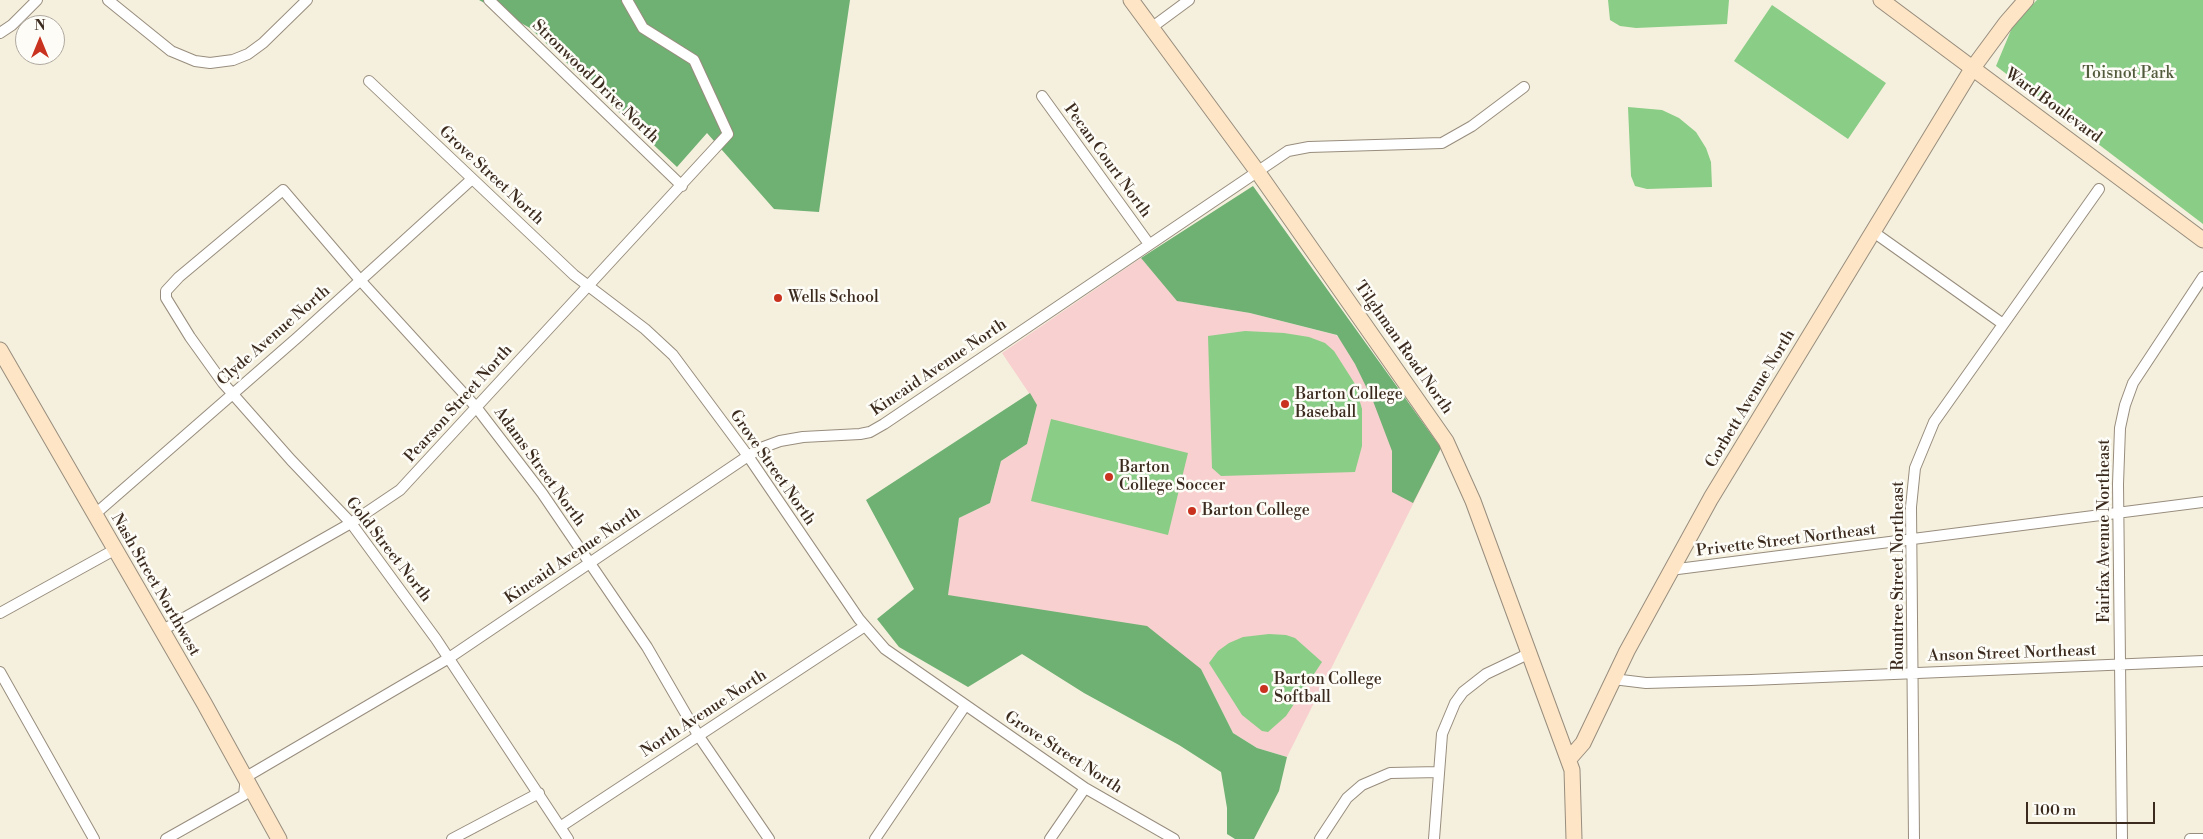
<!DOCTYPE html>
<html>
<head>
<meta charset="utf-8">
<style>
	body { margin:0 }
	#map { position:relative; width:2203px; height:839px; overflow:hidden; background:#f5f0dd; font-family:"Libre Bodoni",serif }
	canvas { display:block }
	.north { position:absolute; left:15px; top:15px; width:50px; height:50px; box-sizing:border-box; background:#fdfcf7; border:1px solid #afa8a0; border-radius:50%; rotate:0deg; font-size:14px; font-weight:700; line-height:20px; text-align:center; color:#3b2a1e }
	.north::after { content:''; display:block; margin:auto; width:18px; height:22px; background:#c8321e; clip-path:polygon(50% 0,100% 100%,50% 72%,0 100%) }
	.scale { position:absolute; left:2026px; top:802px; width:129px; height:22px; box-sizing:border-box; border:2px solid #3b2a1e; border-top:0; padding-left:6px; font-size:15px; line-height:18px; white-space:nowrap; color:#3b2a1e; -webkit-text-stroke:4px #fdfcf7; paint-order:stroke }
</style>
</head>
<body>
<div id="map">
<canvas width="2203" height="839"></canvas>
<div class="north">N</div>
<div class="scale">100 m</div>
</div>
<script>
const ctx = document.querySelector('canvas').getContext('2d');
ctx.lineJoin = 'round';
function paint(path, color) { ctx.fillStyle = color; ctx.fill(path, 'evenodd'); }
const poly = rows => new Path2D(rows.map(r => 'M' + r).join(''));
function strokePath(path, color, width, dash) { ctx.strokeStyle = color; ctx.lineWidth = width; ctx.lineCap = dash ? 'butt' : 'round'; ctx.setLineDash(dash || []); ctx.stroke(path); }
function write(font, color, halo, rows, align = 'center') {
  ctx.font = font + ' "Libre Bodoni",serif'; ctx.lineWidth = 5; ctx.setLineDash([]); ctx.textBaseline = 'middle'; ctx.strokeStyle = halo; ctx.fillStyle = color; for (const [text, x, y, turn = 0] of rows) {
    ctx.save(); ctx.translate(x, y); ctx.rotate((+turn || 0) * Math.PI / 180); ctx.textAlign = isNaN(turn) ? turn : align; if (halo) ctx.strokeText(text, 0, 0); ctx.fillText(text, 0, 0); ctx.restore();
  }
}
paint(poly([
	[1141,258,1178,301,1250,313,1336,335,1441,448,1287,757,1257,748,1233,733,1201,669,947,595,959,518,990,503,1001,461,1027,444,1037,405,1002,353]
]), '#f7d0cf');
paint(poly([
	[1608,0,1729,0,1727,24,1636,28,1620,26,1610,20],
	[2037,0,2203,0,2203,224,1996,66,2014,23],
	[1772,5,1886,83,1848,139,1734,61],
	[1628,107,1662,110,1679,118,1696,132,1706,148,1711,162,1712,187,1647,189,1635,186,1631,176],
	[1245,331,1284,333,1309,337,1325,343,1334,351,1355,384,1362,409,1362,446,1355,472,1221,476,1212,468,1208,336],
	[1051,419,1188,453,1168,535,1031,501],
	[1269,634,1286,635,1295,638,1322,662,1286,716,1268,732,1262,731,1242,715,1209,663,1218,651,1229,643,1243,637]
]), '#8acd86');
paint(poly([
	[479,0,850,0,819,212,774,209,707,133,677,167,530,28],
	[1253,186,1441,448,1413,503,1392,492,1392,451,1373,401,1355,364,1337,335,1250,313,1177,301,1141,258],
	[1030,393,1037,405,1027,444,1001,461,990,503,959,518,948,595,1147,626,1201,669,1233,733,1257,748,1287,757,1279,791,1254,839,1235,839,1227,834,1227,808,1221,772,1179,745,1084,693,1022,654,968,687,899,647,877,619,914,589,866,500]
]), '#6fb073');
const street = poly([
	[108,0,171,51,195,61,210,63,233,60,248,54,263,43,307,0],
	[489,0,682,186],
	[1151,28,1189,0],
	[0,33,12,25,37,0],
	[369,81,574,275,645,329,673,355,748,456,859,619,885,649,1085,788,1174,839],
	[1042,96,1149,244],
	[1872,231,2003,324],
	[94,515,298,337,472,179],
	[1670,570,2203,502],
	[0,613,114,550],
	[161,631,351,523,400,490,728,134,694,60,643,28,627,0],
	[0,672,94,839],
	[1613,679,1646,683,1751,680,2203,661],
	[560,827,865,626],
	[166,839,244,795,246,777,449,658,748,456,761,448,780,441,803,437,860,434,870,432,884,424,1288,151,1309,147,1442,143,1472,126,1524,87],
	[452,839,539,793],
	[568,839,436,639,351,523,291,460,223,383,190,337,166,298,166,291,179,277,283,190,360,280,476,407,542,493,647,647,698,735,769,839],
	[875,839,965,706],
	[1050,839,1085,788],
	[1320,839,1347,798,1362,785,1390,773,1439,772],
	[1434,839,1442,734,1455,703,1463,692,1486,674,1530,653],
	[1914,839,1911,507,1915,468,1934,422,2099,189],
	[2122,839,2118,484,2120,428,2125,405,2133,383,2203,277],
	[2190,839,2203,839]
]);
const secondary = poly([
	[1131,0,1257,171,1446,441,1473,501,1572,770,1574,839],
	[1881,0,2203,240],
	[0,350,204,703,279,839],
	[1569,759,1583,743,1627,651,1711,498,1972,69,2006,23,2026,0]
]);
strokePath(street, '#988d7e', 12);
strokePath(secondary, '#988d7e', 17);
strokePath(street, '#fff', 10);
strokePath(secondary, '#fde5c5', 15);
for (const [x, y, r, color] of [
	[778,298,5,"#c8321e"],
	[1285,404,5,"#c8321e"],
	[1109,477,5,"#c8321e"],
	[1192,511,5,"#c8321e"],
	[1264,689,5,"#c8321e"]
]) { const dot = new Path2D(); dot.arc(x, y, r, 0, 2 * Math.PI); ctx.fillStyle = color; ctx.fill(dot); strokePath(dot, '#fdfcf7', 2); }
write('16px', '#535b3d', '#fdfcf7', [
	["Toisnot Park",2128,74]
]);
write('16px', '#3b2a1e', '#fdfcf7', [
	["Stronwood Drive North",595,82,44],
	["Ward Boulevard",2053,106,36],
	["Pecan Court North",1107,161,54],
	["Grove Street North",491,176,43],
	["Clyde Avenue North",274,336,-41],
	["Tilghman Road North",1403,348,55],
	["Kincaid Avenue North",939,368,-34],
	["Corbett Avenue North",1751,399,-59],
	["Pearson Street North",459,404,-48],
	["Adams Street North",539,467,54],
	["Grove Street North",772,468,55],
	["Fairfax Avenue Northeast",2105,531,-90],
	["Privette Street Northeast",1786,541,-7],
	["Gold Street North",388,550,52],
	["Kincaid Avenue North",573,556,-34],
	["Rountree Street Northeast",1899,576,-90],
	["Nash Street Northwest",155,585,60],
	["Anson Street Northeast",2012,654,-2],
	["North Avenue North",704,714,-33],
	["Grove Street North",1063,753,33]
]);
write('16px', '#3b2a1e', '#fdfcf7', [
	["Wells School",788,298],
	["Barton College",1295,395],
	["Baseball",1295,413],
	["Barton",1119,468],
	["College Soccer",1119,486],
	["Barton College",1202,511],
	["Barton College",1274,680],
	["Softball",1274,698]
], 'left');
</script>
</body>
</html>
